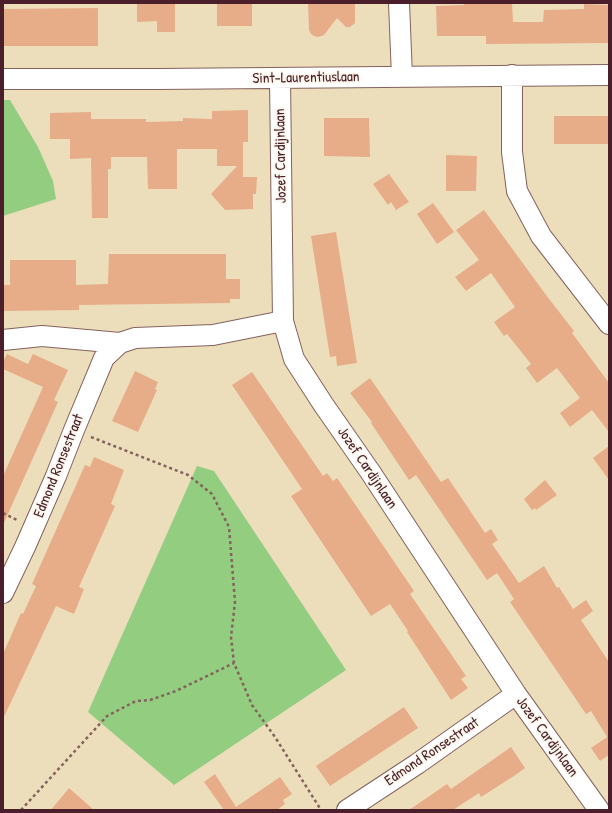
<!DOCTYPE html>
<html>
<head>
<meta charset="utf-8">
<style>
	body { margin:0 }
	#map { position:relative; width:612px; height:813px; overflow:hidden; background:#eddebb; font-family:"Patrick Hand",sans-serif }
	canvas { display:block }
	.frame { position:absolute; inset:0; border:4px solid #4a1f2b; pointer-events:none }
</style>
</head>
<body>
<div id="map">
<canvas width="612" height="813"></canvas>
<div class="frame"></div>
</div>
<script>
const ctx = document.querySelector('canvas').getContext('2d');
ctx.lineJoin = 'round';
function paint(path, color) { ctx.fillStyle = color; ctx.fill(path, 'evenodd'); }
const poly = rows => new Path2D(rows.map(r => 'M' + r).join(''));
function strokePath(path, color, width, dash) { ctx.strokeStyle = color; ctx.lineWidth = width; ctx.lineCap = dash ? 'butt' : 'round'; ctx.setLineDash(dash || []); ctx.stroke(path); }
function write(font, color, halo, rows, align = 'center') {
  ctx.font = font + ' "Patrick Hand",sans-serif'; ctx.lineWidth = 3.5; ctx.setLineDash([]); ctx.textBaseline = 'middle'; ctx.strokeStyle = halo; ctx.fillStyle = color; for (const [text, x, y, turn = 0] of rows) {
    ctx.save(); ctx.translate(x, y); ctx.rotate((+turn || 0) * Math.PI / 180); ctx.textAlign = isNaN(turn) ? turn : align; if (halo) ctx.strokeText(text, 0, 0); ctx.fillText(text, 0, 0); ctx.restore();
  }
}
paint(poly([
	[3,100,10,100,38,147,53,181,56,199,3,216],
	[197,466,214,471,346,670,174,785,88,712]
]), '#93cd80');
paint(poly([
	[137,3,175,3,175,32,157,32,157,21,137,22],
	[217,3,252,3,252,26,217,26],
	[308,3,355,3,355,23,350,27,346,27,337,18,324,35,318,37,314,36,311,34,309,30],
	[464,3,512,3,513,22,543,22,544,10,584,9,584,4,609,5,609,43,486,44,486,36,437,36,436,6,464,5],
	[98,8,98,46,3,46,3,9],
	[248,110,248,142,243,142,243,177,257,177,256,194,253,194,253,209,225,210,211,194,237,166,217,166,217,149,177,149,177,189,148,189,147,157,111,157,111,169,108,169,108,218,92,218,91,158,70,159,70,139,50,139,50,113,91,112,91,119,146,119,146,122,183,121,183,118,212,119,212,111],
	[554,116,609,116,609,144,554,144],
	[324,118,369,118,370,157,324,156],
	[446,155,477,156,476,191,446,191],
	[389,174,409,202,396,210,391,202,388,205,373,184],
	[433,203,454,232,437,244,417,214],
	[484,210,546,295,574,331,572,333,609,383,609,432,592,410,570,427,560,413,580,398,557,368,537,383,526,368,531,364,507,334,504,336,494,322,515,307,491,273,466,291,455,277,479,260,456,230],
	[336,232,357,363,337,366,336,356,330,357,311,236],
	[109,254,226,254,226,279,240,279,240,299,230,299,230,303,79,305,79,310,3,311,3,285,10,285,10,260,76,260,76,285,108,284],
	[7,354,28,364,33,354,68,370,54,400,58,402,3,525,3,476,43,387,3,369,3,362],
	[135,371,158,382,155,389,157,390,138,432,112,421],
	[252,372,323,476,327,473,333,481,337,478,346,491,414,591,410,594,466,676,461,679,468,688,451,700,407,632,408,631,390,604,371,616,291,496,302,489,232,385],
	[370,378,441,482,448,478,485,533,491,529,498,540,492,544,519,583,544,566,557,588,559,587,573,609,586,600,593,611,581,620,609,662,609,755,600,761,591,748,607,737,591,711,586,714,510,602,514,599,497,573,487,580,416,475,409,480,371,423,372,422,350,393],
	[609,446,609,480,593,458],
	[94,457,124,470,111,504,115,506,79,587,84,589,74,614,56,606,3,719,3,654,21,613,23,614,36,586,32,584,85,465,90,467],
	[545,480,557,495,536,510,535,508,532,510,524,499],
	[404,707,418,728,330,786,316,766],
	[511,747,525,768,514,776,481,797,479,793,453,810,409,810,447,784,451,789],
	[215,774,236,807,280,777,292,794,283,800,285,804,277,810,224,810,204,782],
	[69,788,94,810,51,810]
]), '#e6ad88');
const minor = poly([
	[399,3,402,77],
	[512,75,512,152,517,191,541,236,609,324],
	[3,79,157,79,609,75],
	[280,79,283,321,294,359,323,404,371,473,516,694,599,810],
	[3,340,42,336,120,343,135,338,213,335,283,321],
	[3,593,25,547,56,476,74,430,104,358,120,343],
	[347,810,417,764,516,694]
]);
strokePath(minor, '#83625d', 22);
strokePath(poly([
	[91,437,188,475,212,494,229,527,235,602,231,637,234,663,252,705,275,737,321,810],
	[3,513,17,520],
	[21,810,107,716,136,701,150,700,176,691,234,663]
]), '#83625d', 2.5, [3, 3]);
strokePath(minor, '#fff', 20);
write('15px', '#4a1f2b', '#fbf7ec', [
	["Sint-Laurentiuslaan",306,78,-1],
	["Jozef Cardijnlaan",281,156,-91],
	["Edmond Ronsestraat",59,466,-68],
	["Jozef Cardijnlaan",367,468,56],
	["Jozef Cardijnlaan",547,737,54],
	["Edmond Ronsestraat",432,752,-34]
]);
</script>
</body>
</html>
